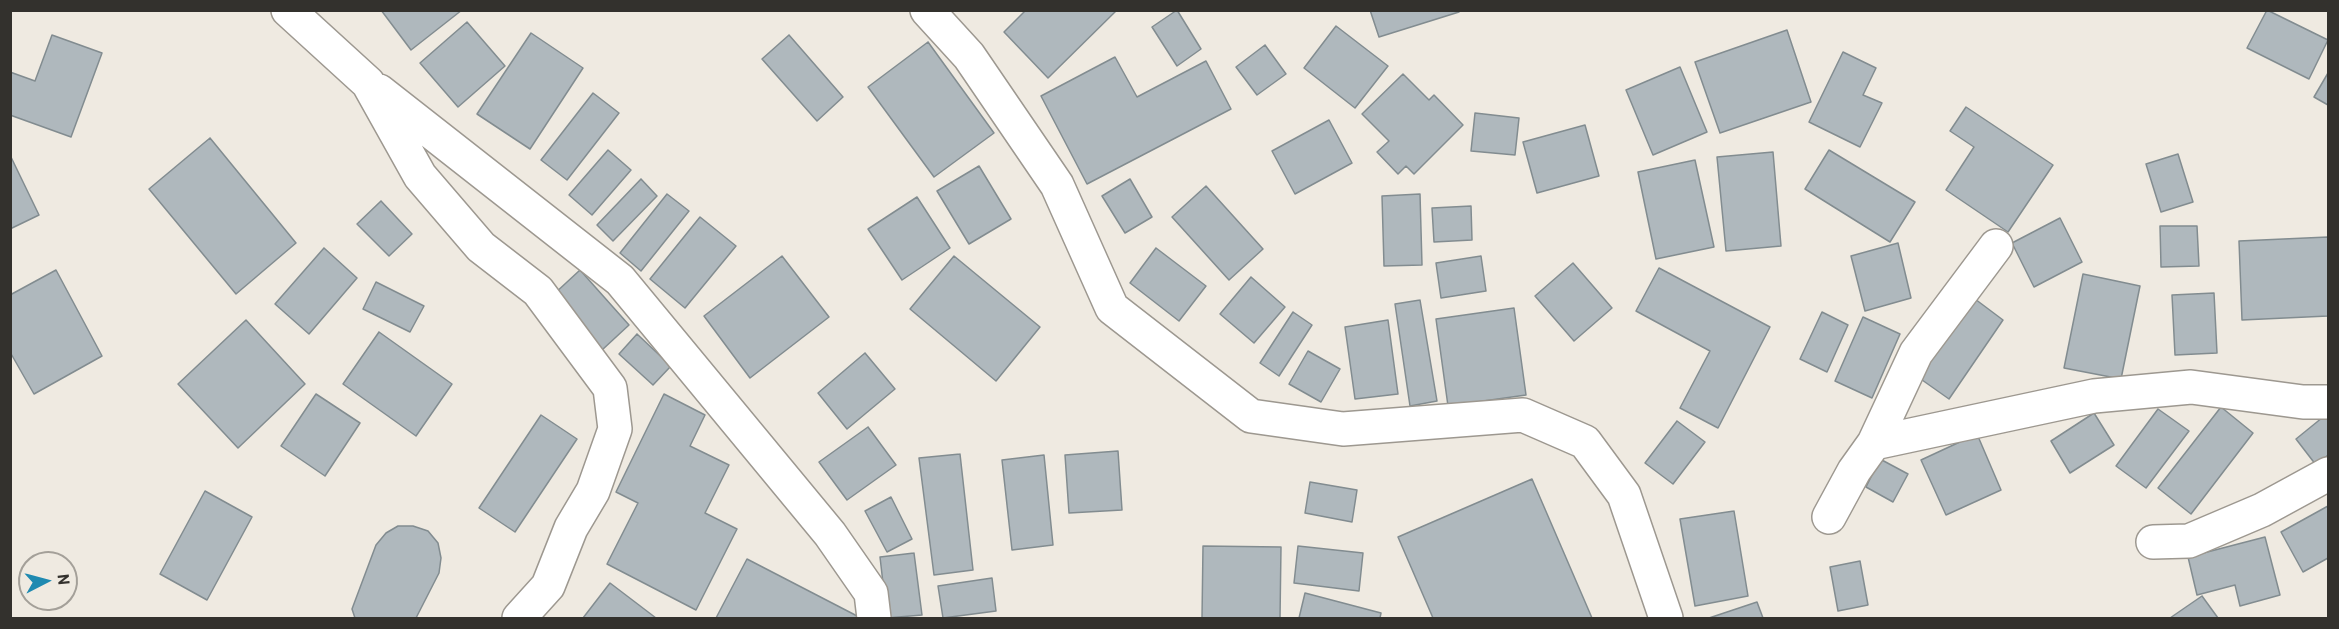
<!DOCTYPE html>
<html>
<head>
<meta charset="utf-8">
<style>
	body { margin:0 }
	#map { position:relative; width:2339px; height:629px; overflow:hidden; background:#efeae1; font-family:Barlow,sans-serif }
	canvas { display:block }
	.frame { position:absolute; inset:0; border:12px solid #33312d; pointer-events:none }
	.north { position:absolute; left:18px; top:551px; width:60px; height:60px; box-sizing:border-box; background:#efeae1; border:2px solid #a4a099; border-radius:50%; rotate:84deg; font-size:16px; font-weight:700; line-height:24px; text-align:center; color:#33312d }
	.north::after { content:''; display:block; margin:auto; width:21px; height:27px; background:#1f8ab1; clip-path:polygon(50% 0,100% 100%,50% 72%,0 100%) }
</style>
</head>
<body>
<div id="map">
<canvas width="2339" height="629"></canvas>
<div class="frame"></div>
<div class="north">N</div>
</div>
<script>
const ctx = document.querySelector('canvas').getContext('2d');
ctx.lineJoin = 'round';
function paint(path, color) { ctx.fillStyle = color; ctx.fill(path, 'evenodd'); }
const poly = rows => new Path2D(rows.map(r => 'M' + r).join(''));
function strokePath(path, color, width, dash) { ctx.strokeStyle = color; ctx.lineWidth = width; ctx.lineCap = dash ? 'butt' : 'round'; ctx.setLineDash(dash || []); ctx.stroke(path); }
const building = poly([
	[381,10,462,10,411,50,381,10],
	[1026,10,1117,10,1048,78,1004,32,1026,10],
	[1177,10,1201,49,1177,66,1152,27,1177,10],
	[1370,10,1459,10,1459,12,1379,37,1370,10],
	[2267,10,2328,40,2309,79,2247,48,2267,10],
	[467,22,505,66,458,107,420,63,467,22],
	[1336,26,1388,66,1355,108,1304,68,1336,26],
	[1787,30,1811,102,1720,133,1695,62,1787,30],
	[531,33,583,68,530,149,477,114,531,33],
	[52,35,102,53,71,137,10,115,10,72,35,81,52,35],
	[789,35,843,97,817,121,762,59,789,35],
	[928,42,994,133,934,177,868,87,928,42],
	[1265,45,1286,74,1257,95,1236,67,1265,45],
	[1843,52,1876,68,1863,95,1882,103,1860,147,1809,122,1843,52],
	[1115,57,1137,97,1206,61,1231,109,1087,184,1041,96,1115,57],
	[1680,67,1707,132,1653,155,1626,90,1680,67],
	[2328,73,2328,105,2314,97,2328,73],
	[1403,74,1429,100,1434,95,1463,125,1414,174,1406,166,1398,174,1377,152,1389,141,1362,114,1403,74],
	[593,93,619,113,567,180,541,160,593,93],
	[1966,107,2053,165,2008,232,1946,190,1974,147,1950,131,1966,107],
	[1475,113,1519,118,1515,155,1471,151,1475,113],
	[1329,120,1352,163,1295,194,1272,151,1329,120],
	[1585,125,1599,176,1537,193,1523,142,1585,125],
	[210,138,296,243,236,294,149,189,210,138],
	[608,150,631,170,592,215,569,195,608,150],
	[1829,150,1915,202,1890,242,1805,189,1829,150],
	[1773,152,1781,246,1726,251,1717,157,1773,152],
	[2178,154,2193,202,2161,212,2146,164,2178,154],
	[10,155,39,215,10,229,10,155],
	[1695,160,1714,247,1656,259,1638,172,1695,160],
	[979,166,1011,219,969,244,937,191,979,166],
	[641,179,657,196,613,241,597,225,641,179],
	[1130,179,1152,217,1125,233,1102,196,1130,179],
	[1206,186,1263,249,1229,280,1172,217,1206,186],
	[667,194,689,211,641,271,620,253,667,194],
	[1420,194,1422,265,1384,266,1382,196,1420,194],
	[917,197,950,248,902,280,868,229,917,197],
	[381,201,412,234,389,256,357,224,381,201],
	[1471,206,1472,240,1434,242,1432,208,1471,206],
	[700,217,736,246,685,308,650,279,700,217],
	[2060,218,2082,262,2034,287,2012,243,2060,218],
	[2160,226,2197,226,2199,266,2161,267,2160,226],
	[2328,237,2328,316,2242,320,2239,241,2328,237],
	[1898,243,1911,298,1865,311,1851,256,1898,243],
	[324,248,357,278,309,334,275,304,324,248],
	[1156,248,1206,286,1179,321,1130,283,1156,248],
	[782,256,829,317,750,378,704,316,782,256],
	[954,256,1040,327,996,381,910,309,954,256],
	[1481,256,1486,291,1441,298,1436,263,1481,256],
	[1573,263,1612,308,1574,341,1535,296,1573,263],
	[1659,268,1770,327,1718,428,1680,408,1710,351,1636,311,1659,268],
	[56,270,102,356,34,394,10,352,10,295,56,270],
	[580,270,629,325,602,350,553,295,580,270],
	[2083,274,2140,286,2121,379,2064,368,2083,274],
	[1251,277,1285,307,1254,343,1220,314,1251,277],
	[376,282,424,306,410,332,363,309,376,282],
	[2214,293,2217,353,2175,355,2172,295,2214,293],
	[1971,296,2003,320,1949,399,1915,375,1971,296],
	[1420,300,1437,401,1410,406,1395,304,1420,300],
	[1514,308,1526,395,1448,406,1436,319,1514,308],
	[1293,312,1312,325,1279,376,1260,363,1293,312],
	[1822,312,1848,325,1827,372,1800,359,1822,312],
	[1863,317,1900,334,1872,398,1835,381,1863,317],
	[246,320,305,384,238,448,178,384,246,320],
	[1388,320,1398,394,1355,399,1345,327,1388,320],
	[379,332,452,384,416,436,343,384,379,332],
	[637,334,671,366,653,385,619,354,637,334],
	[1308,351,1340,369,1321,402,1289,384,1308,351],
	[865,353,895,389,847,429,818,393,865,353],
	[316,394,360,423,325,476,281,446,316,394],
	[664,394,705,415,690,446,729,465,705,513,737,529,696,610,607,564,638,503,616,492,664,394],
	[2221,407,2253,433,2191,514,2158,488,2221,407],
	[2158,409,2189,431,2146,488,2116,466,2158,409],
	[2094,413,2114,445,2070,473,2051,441,2094,413],
	[2328,413,2328,455,2316,465,2296,439,2328,413],
	[541,415,577,439,515,532,479,508,541,415],
	[1677,421,1705,442,1673,484,1645,463,1677,421],
	[868,427,896,465,847,500,819,462,868,427],
	[1977,434,2001,490,1946,515,1921,460,1977,434],
	[1118,451,1122,510,1069,513,1065,455,1118,451],
	[960,454,973,570,934,575,919,458,960,454],
	[1044,455,1053,545,1012,550,1002,460,1044,455],
	[1880,459,1908,474,1893,502,1866,487,1880,459],
	[1532,479,1592,618,1433,618,1398,537,1532,479],
	[1310,482,1357,490,1352,522,1305,513,1310,482],
	[205,491,252,517,207,600,160,574,205,491],
	[891,497,912,539,887,552,865,511,891,497],
	[2328,506,2328,558,2303,572,2281,532,2328,506],
	[1734,511,1748,596,1695,606,1680,519,1734,511],
	[398,526,413,526,428,531,438,543,441,558,439,573,416,618,355,618,352,609,376,545,386,533,398,526],
	[2265,537,2280,595,2240,606,2235,585,2197,595,2188,557,2265,537],
	[1203,546,1281,547,1280,618,1202,618,1203,546],
	[1298,546,1363,553,1359,591,1294,583,1298,546],
	[914,553,922,615,887,618,880,557,914,553],
	[747,559,861,618,716,618,747,559],
	[1860,561,1868,605,1838,611,1830,567,1860,561],
	[992,578,996,611,943,618,938,586,992,578],
	[610,583,656,618,583,618,610,583],
	[1305,593,1381,613,1380,618,1299,618,1305,593],
	[2202,596,2218,618,2170,618,2202,596],
	[1757,602,1763,618,1709,618,1757,602]
]);
paint(building, '#afb8bd');
strokePath(building, '#828c90', 1.5);
const minor = poly([
	[288,10,368,83,420,176,481,247,538,291,610,388,615,429,593,491,571,528,548,586,519,618],
	[379,91,620,280,830,534,871,593,874,618],
	[1874,443,1916,353,1996,246],
	[1829,517,1854,471,1874,443,2094,396,2191,387,2303,402,2328,402],
	[2153,542,2189,541,2262,510,2328,474]
]);
const secondary = poly([
	[927,10,969,56,1057,185,1112,308,1251,416,1343,429,1523,415,1585,442,1624,495,1666,618]
]);
strokePath(minor, '#9d9890', 36);
strokePath(secondary, '#9d9890', 36);
strokePath(minor, '#fff', 33);
strokePath(secondary, '#fff', 33);
</script>
</body>
</html>
